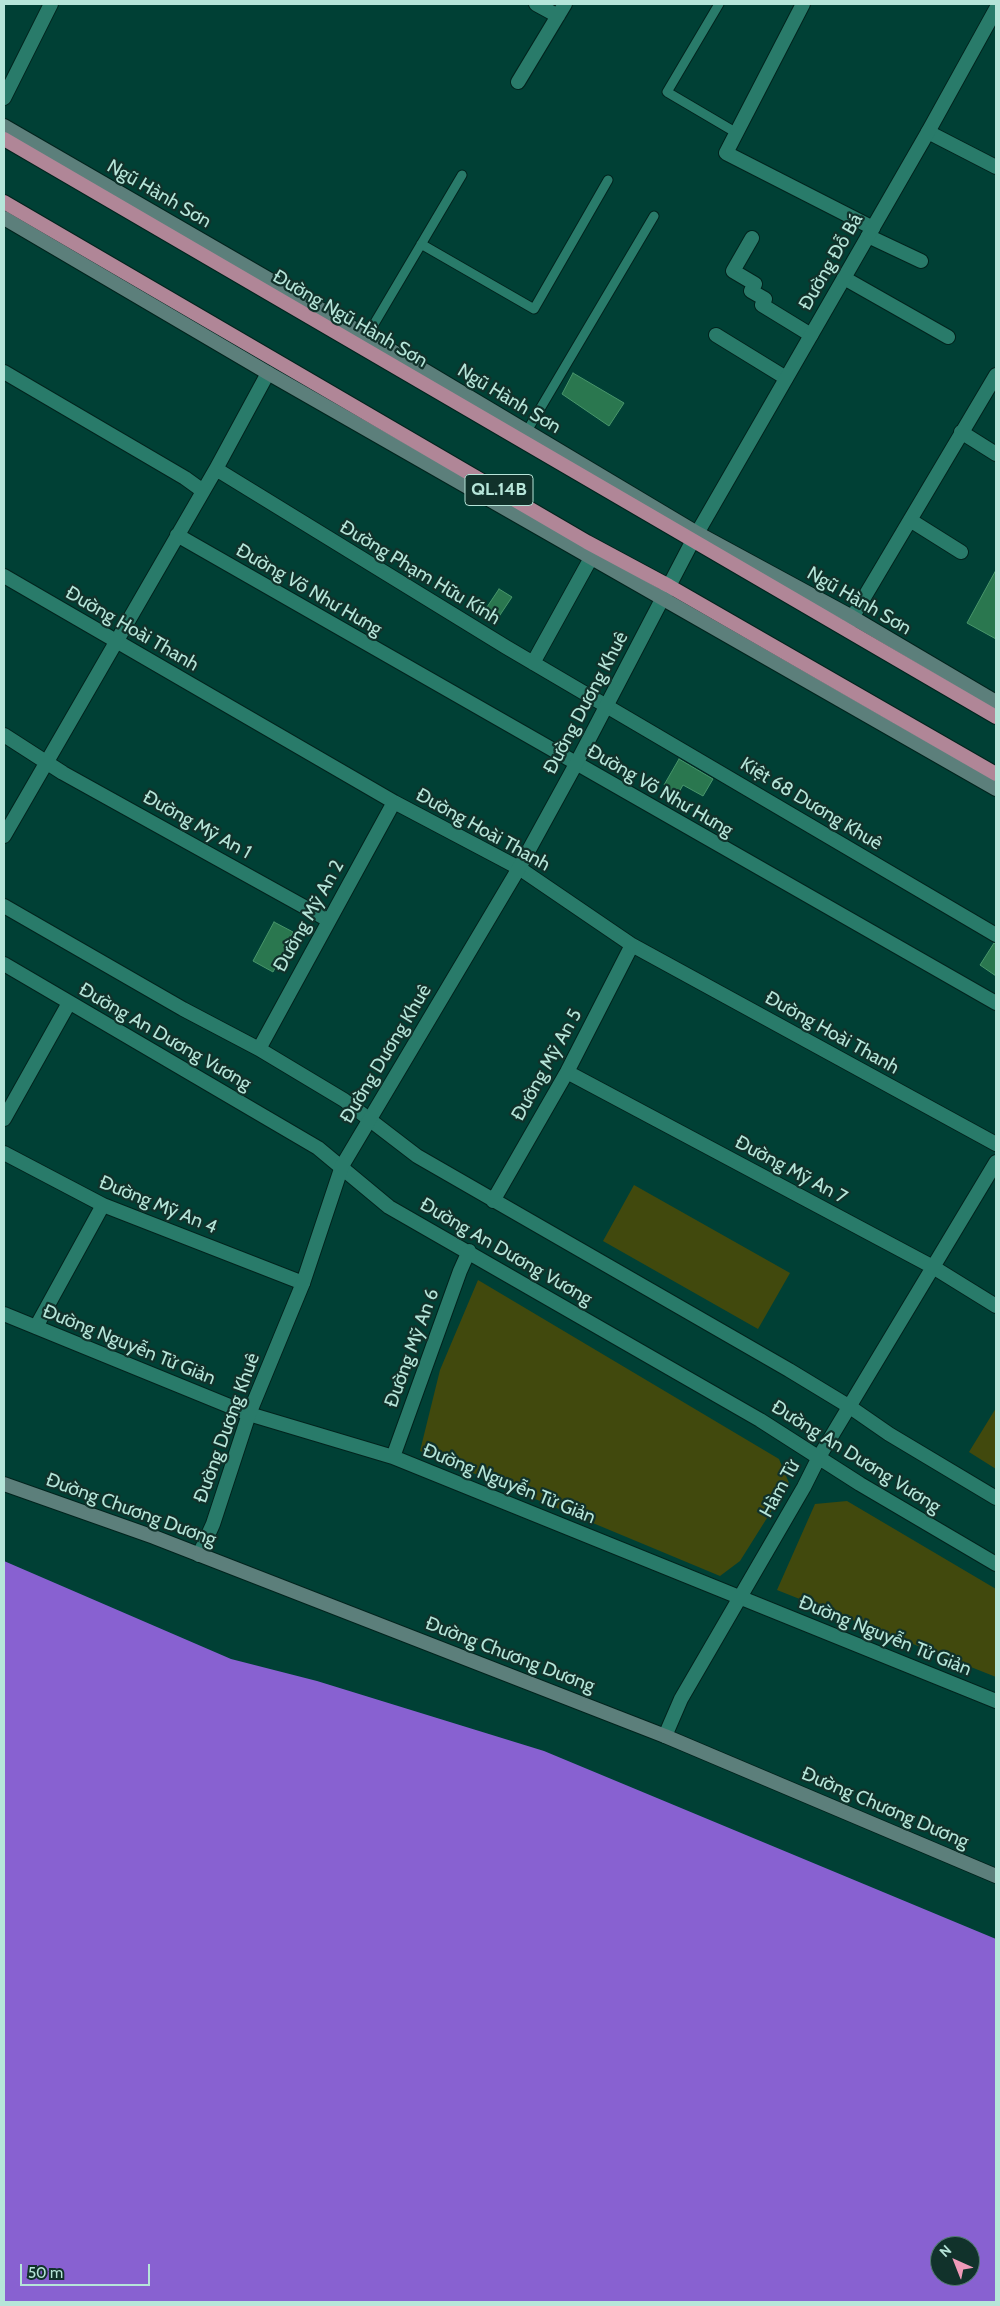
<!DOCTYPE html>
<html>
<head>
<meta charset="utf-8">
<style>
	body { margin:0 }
	#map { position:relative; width:1000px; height:2306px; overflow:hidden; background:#004035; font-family:Cabin,sans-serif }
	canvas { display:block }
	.frame { position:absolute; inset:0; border:5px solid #b6e5d9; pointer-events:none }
	.north { position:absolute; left:930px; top:2236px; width:50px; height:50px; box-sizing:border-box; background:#11322b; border:1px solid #537a71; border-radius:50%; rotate:316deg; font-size:14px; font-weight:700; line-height:20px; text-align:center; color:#b6e5d9 }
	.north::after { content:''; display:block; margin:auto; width:18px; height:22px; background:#ef9ab8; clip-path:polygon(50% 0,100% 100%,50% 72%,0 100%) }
	.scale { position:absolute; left:20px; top:2264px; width:130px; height:22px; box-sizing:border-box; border:2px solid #b6e5d9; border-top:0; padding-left:6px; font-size:15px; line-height:18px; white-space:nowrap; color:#b6e5d9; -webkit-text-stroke:4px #11322b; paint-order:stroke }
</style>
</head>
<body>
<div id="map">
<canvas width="1000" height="2306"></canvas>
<div class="frame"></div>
<div class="north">N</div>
<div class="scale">50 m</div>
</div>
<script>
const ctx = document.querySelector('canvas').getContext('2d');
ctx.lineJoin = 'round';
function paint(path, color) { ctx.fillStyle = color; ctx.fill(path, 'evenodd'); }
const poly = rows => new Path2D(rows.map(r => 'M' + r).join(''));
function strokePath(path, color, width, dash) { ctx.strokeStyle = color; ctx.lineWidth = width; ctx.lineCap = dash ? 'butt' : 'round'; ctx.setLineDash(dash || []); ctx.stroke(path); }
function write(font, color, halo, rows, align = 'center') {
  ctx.font = font + ' Cabin,sans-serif'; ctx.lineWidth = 4.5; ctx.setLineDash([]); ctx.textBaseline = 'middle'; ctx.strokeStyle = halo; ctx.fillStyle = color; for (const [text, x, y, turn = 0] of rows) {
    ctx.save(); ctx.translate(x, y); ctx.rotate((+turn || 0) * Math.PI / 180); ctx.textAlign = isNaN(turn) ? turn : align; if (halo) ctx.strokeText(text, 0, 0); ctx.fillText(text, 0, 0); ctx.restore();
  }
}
paint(poly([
	[634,1185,790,1273,758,1329,603,1241],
	[478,1280,779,1459,789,1483,740,1561,720,1576,420,1451,440,1370],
	[996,1408,996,1469,969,1452],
	[847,1501,996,1589,996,1677,777,1590,815,1504]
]), '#41490d');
paint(poly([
	[4,1561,231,1659,317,1681,544,1751,996,1939,996,2302,4,2302],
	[940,2246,970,2246,970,2276,940,2276]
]), '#8861d1');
const building = poly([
	[573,373,624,403,609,426,562,394,573,373],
	[996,570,996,639,967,623,996,570],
	[499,589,512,597,498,618,485,610,499,589],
	[679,759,713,779,703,796,683,785,678,794,664,785,679,759],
	[274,922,293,932,273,972,253,961,274,922],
	[994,943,996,944,996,976,980,965,994,943]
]);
paint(building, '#2a774f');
strokePath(building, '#48966b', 1);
const service = poly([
	[719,4,667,92,735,132],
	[421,244,534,309,608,180],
	[364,341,462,175],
	[524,436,654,216]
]);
const minor = poly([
	[536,4,558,16],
	[803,4,726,153,873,228],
	[518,82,565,4],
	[4,98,51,4],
	[928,132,996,167],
	[868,236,921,261],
	[752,238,733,271,755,284,751,291,765,299,762,305,811,335],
	[844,278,948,337],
	[716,335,786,378],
	[4,372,185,478,203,491],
	[961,432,996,454],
	[216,469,506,647,996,935],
	[910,520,961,552],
	[177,535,996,1003],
	[4,576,394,802,519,868,632,945,996,1144],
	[846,628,996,375],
	[533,663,591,558],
	[4,735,63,773,328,920],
	[4,836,216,469,268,373],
	[4,906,183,1009,259,1049,344,1100,417,1156,789,1370,850,1407,889,1434,996,1498],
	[4,964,318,1148,389,1207,760,1420,860,1484,996,1564],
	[259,1049,394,802],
	[567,1072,933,1267,996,1306],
	[4,1119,69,1003],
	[4,1153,103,1205,303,1283],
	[493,1201,567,1072,632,945],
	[4,1314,249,1414,393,1457,996,1701],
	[36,1327,103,1205],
	[393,1457,460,1271,469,1251],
	[665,1736,681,1699,804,1487,819,1457,996,1162]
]);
const tertiary = poly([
	[199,1555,213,1524,249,1414,303,1283,342,1166,519,868,576,764,692,542,928,132,996,9]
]);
const secondary = poly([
	[4,126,367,336,697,533,852,617,996,702],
	[4,218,268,373,996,789],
	[4,1484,154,1537,665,1736,996,1876]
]);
const trunk = poly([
	[4,139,996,717],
	[4,202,587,542,669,586,996,774]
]);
strokePath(service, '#02231d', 11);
strokePath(minor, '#02231d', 16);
strokePath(tertiary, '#02231d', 16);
strokePath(secondary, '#02231d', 16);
strokePath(trunk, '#02231d', 16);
strokePath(service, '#297b6a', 9);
strokePath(minor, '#297b6a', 14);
strokePath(tertiary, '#297b6a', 14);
strokePath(secondary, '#5c7f7b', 14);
strokePath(trunk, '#b08697', 14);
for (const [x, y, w] of [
	[499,490,68]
]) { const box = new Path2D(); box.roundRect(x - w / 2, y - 15.5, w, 31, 4); ctx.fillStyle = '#11322b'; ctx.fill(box); strokePath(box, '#b6e5d9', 1); }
write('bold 18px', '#b6e5d9', null, [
	["QL.14B",499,490]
]);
write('19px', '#b6e5d9', '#11322b', [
	["Ngũ Hành Sơn",159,194,30],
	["Đường Đỗ Bá",831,262,-60],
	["Đường Ngũ Hành Sơn",350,319,30],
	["Ngũ Hành Sơn",509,399,31],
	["Đường Phạm Hữu Kính",420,573,31],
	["Đường Võ Như Hưng",309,590,30],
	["Ngũ Hành Sơn",859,601,30],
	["Đường Hoài Thanh",132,629,30],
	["Đường Dương Khuê",586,703,-62],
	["Đường Võ Như Hưng",660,791,30],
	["Kiệt 68 Dương Khuê",811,804,31],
	["Đường Mỹ An 1",197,825,29],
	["Đường Hoài Thanh",483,830,29],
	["Đường Mỹ An 2",309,916,-61],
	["Đường Hoài Thanh",832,1033,29],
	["Đường An Dương Vương",165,1037,30],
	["Đường Dương Khuê",386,1054,-59],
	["Đường Mỹ An 5",547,1065,-61],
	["Đường Mỹ An 7",791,1170,28],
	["Đường Mỹ An 4",158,1205,22],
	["Đường An Dương Vương",506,1252,30],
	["Đường Nguyễn Tử Giản",129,1345,22],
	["Đường Mỹ An 6",412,1348,-70],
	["Đường Dương Khuê",227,1428,-70],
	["Đường An Dương Vương",856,1457,32],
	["Đường Nguyễn Tử Giản",509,1484,22],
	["Hàm Tử",780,1489,-61],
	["Đường Chương Dương",131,1510,20],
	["Đường Nguyễn Tử Giản",885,1636,22],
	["Đường Chương Dương",510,1655,21],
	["Đường Chương Dương",885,1808,23]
]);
</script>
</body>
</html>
